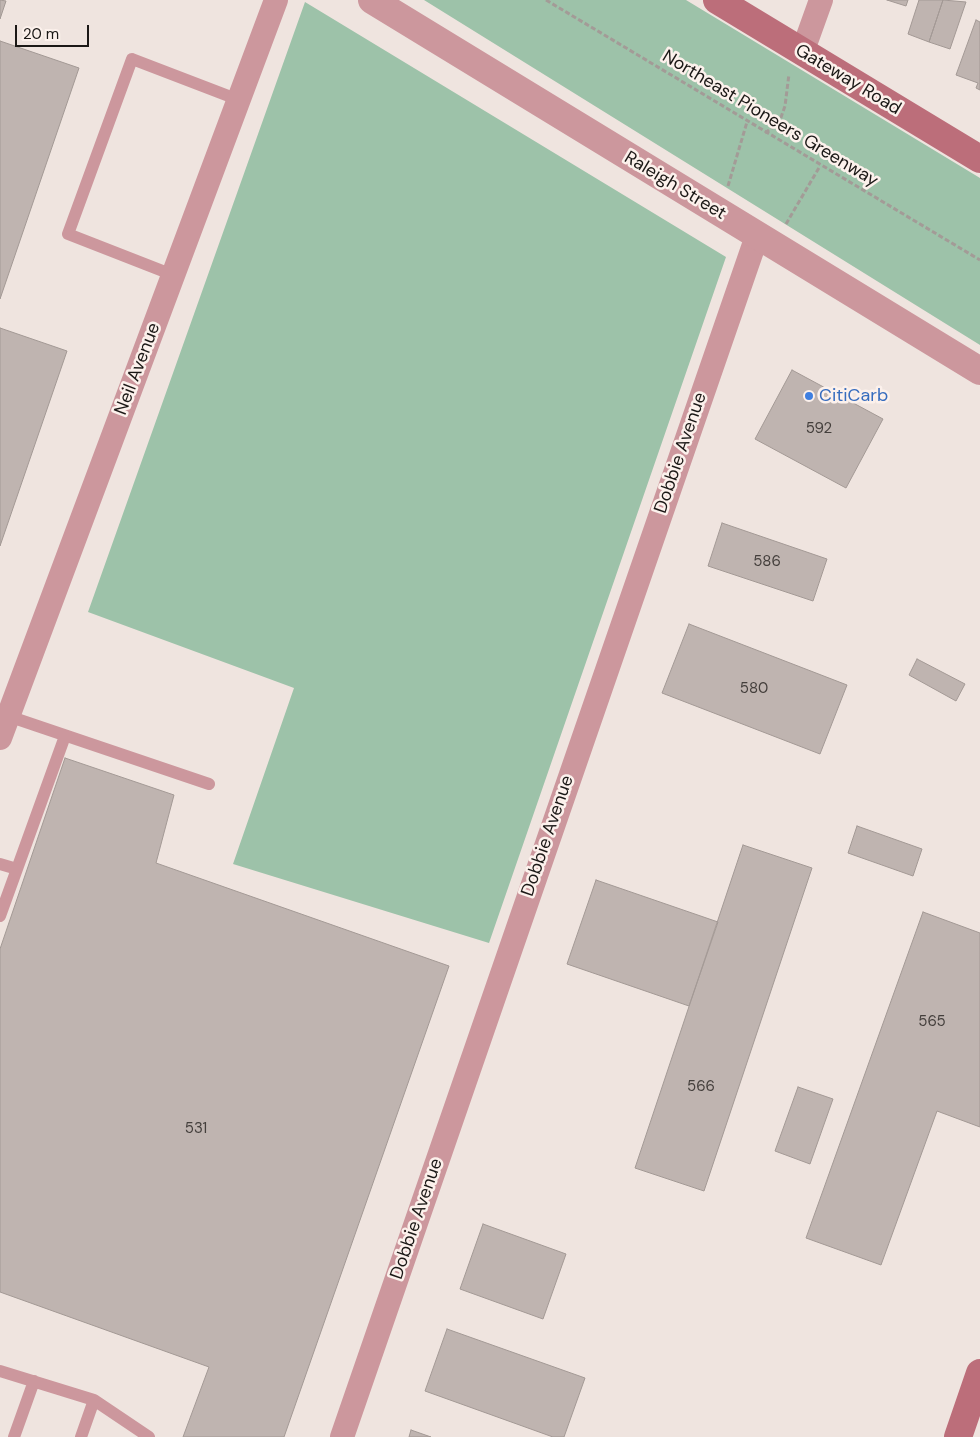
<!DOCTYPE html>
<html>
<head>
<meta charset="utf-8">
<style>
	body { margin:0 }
	#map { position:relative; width:980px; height:1437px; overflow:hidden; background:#efe4df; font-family:"DM Sans",sans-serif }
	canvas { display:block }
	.scale { position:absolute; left:15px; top:25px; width:74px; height:22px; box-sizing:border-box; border:2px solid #1b1816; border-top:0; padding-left:6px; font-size:15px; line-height:18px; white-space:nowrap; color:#1b1816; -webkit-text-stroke:4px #fcf1ec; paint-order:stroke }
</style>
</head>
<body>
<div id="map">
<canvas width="980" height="1437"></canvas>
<div class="scale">20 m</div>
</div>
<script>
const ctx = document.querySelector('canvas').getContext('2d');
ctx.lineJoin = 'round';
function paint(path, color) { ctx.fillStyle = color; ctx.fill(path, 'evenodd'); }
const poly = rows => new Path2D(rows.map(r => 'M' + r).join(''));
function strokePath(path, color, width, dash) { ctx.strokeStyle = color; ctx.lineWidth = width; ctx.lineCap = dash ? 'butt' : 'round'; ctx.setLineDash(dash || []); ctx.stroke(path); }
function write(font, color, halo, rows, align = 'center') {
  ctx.font = font + ' "DM Sans",sans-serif'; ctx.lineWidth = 5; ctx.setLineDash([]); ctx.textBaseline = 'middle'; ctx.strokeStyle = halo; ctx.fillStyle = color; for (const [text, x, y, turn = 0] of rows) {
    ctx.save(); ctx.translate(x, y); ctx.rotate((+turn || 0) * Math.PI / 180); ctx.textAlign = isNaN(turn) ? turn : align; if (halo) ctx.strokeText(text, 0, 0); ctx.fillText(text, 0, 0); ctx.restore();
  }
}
paint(poly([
	[424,0,686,0,980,178,980,345],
	[305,2,726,257,489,943,233,864,294,688,88,612]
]), '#9dc2a9');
const building = poly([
	[0,0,6,1,0,19,0,0],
	[887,0,908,0,906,6,887,0],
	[919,0,943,0,929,42,908,34,919,0],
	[943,0,966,2,950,49,929,42,943,0],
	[976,20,980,22,980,90,976,88,978,83,956,75,976,20],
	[0,41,79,68,0,299,0,41],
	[0,328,67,351,0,546,0,328],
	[792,370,883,419,846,488,755,439,792,370],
	[722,523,827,559,813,601,708,566,722,523],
	[689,624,847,685,820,754,662,693,689,624],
	[917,659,965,684,956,701,909,675,917,659],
	[65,758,174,795,156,863,449,966,284,1437,183,1437,209,1367,0,1292,0,949,65,758],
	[857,826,922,849,913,876,848,853,857,826],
	[743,845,812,868,704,1191,635,1168,743,845],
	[596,880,718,922,689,1006,567,964,596,880],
	[923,912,980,933,980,1127,937,1111,881,1265,806,1238,923,912],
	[798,1087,833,1099,810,1164,775,1151,798,1087],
	[483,1224,566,1254,543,1319,460,1289,483,1224],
	[447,1329,585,1378,564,1437,553,1437,425,1391,447,1329],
	[411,1430,431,1437,409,1437,411,1430]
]);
paint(building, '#bfb4b0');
strokePath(building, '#a39995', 1);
strokePath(poly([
	[546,0,980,260],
	[765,133,779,123,785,106,789,74],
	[728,186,747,122],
	[786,224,820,166]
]), '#a39b97', 3, [5, 2.5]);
strokePath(poly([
	[173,275,68,234,132,59,239,100],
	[8,716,209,784],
	[0,864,17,869,65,736],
	[0,916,17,869],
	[0,1371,94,1400,81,1437],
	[94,1400,149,1437],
	[14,1437,34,1381]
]), '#cc979d', 12);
strokePath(poly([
	[802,53,821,0],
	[0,738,276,0],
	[342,1437,757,236]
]), '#cc979d', 24);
strokePath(poly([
	[372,0,980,371]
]), '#cc979d', 28);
strokePath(poly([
	[717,0,980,159],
	[958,1437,980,1373]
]), '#bc6e7a', 28);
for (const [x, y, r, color] of [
	[809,396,5,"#3f7fe0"]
]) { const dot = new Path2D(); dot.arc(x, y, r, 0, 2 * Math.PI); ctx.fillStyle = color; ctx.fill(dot); strokePath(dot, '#fcf1ec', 2); }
write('15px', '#443f3c', null, [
	["592",819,429],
	["586",767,562],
	["580",754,689],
	["565",932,1022],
	["566",701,1087],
	["531",196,1129]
]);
write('18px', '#1b1816', '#fcf1ec', [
	["Gateway Road",848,80,31],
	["Northeast Pioneers Greenway",770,119,31],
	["Raleigh Street",675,186,31],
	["Neil Avenue",138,369,-69],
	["Dobbie Avenue",681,453,-71],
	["Dobbie Avenue",548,836,-71],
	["Dobbie Avenue",417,1219,-71]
]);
write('18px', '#366cbe', '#fcf1ec', [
	["CitiCarb",819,396]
], 'left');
</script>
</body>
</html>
